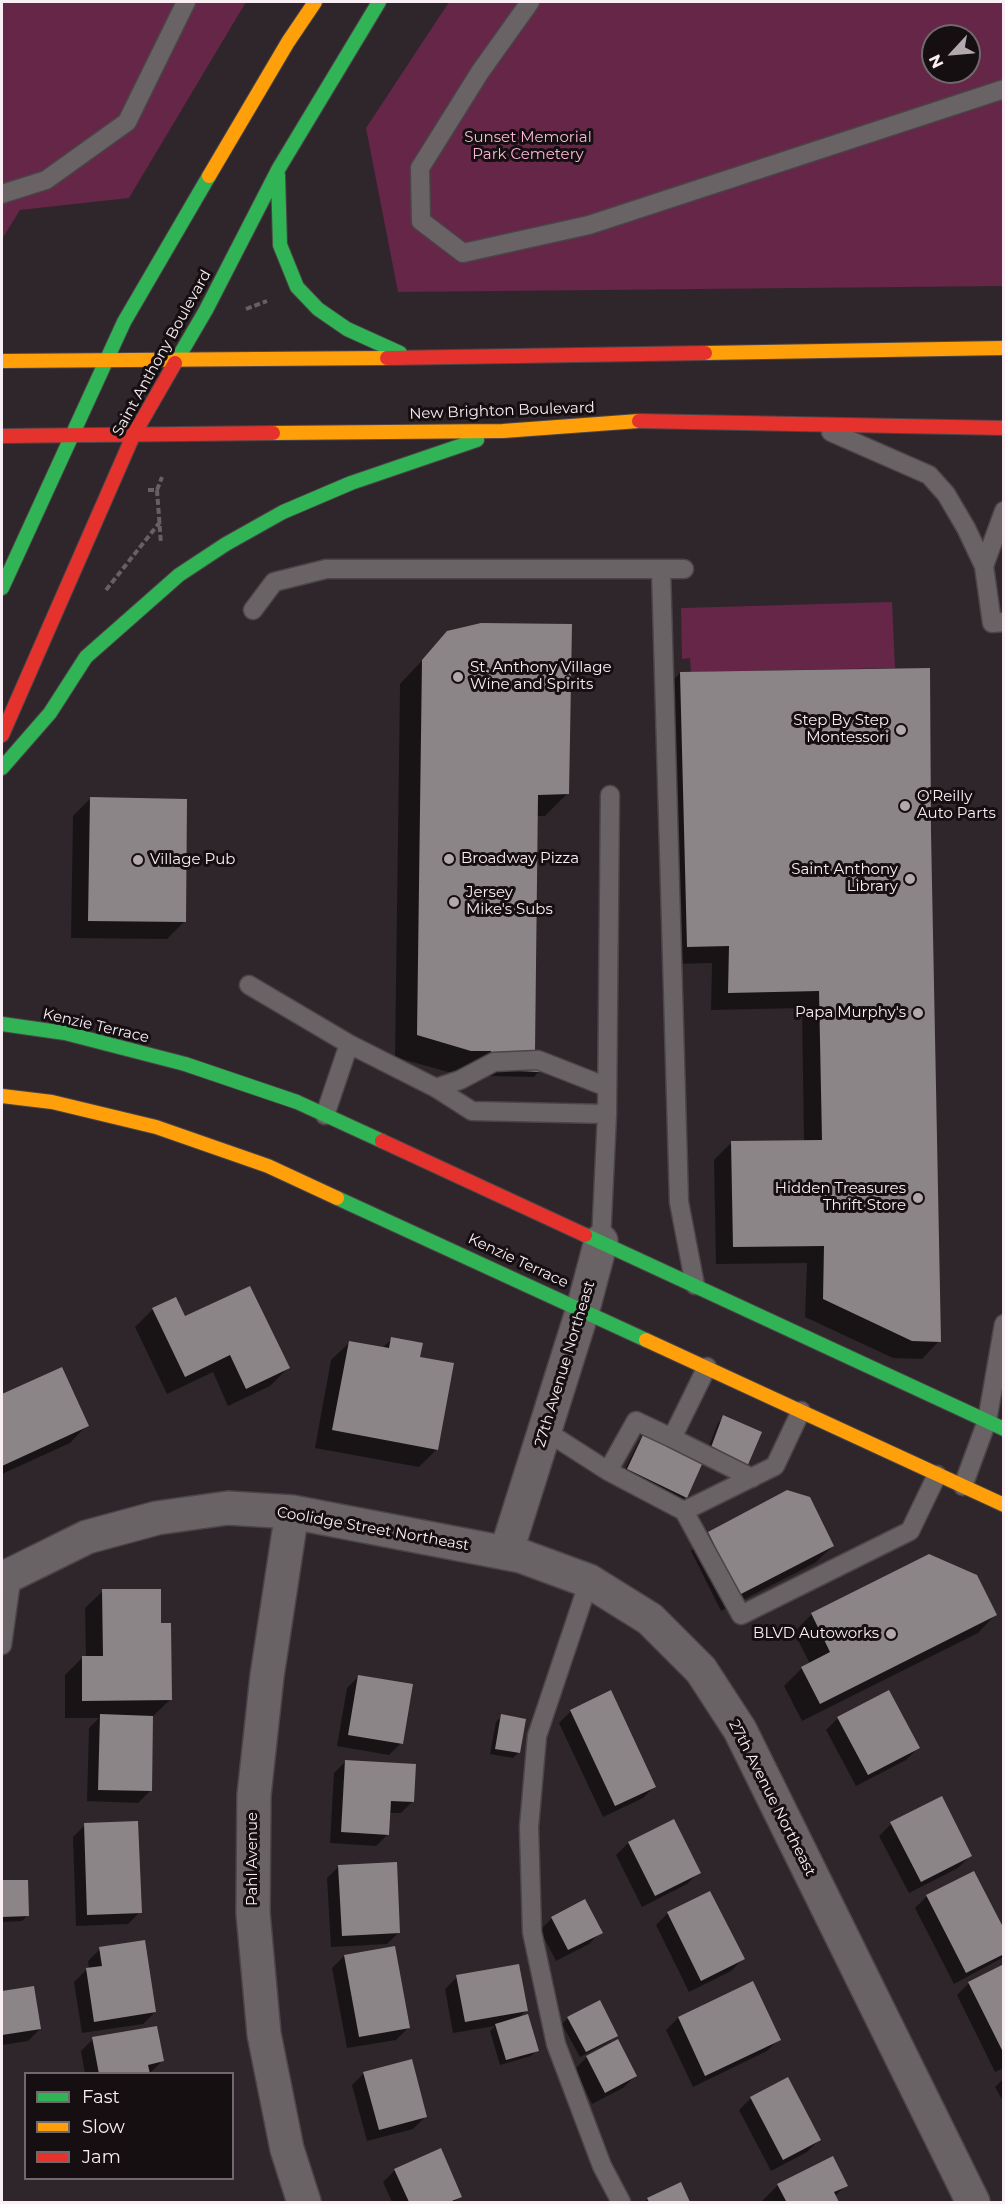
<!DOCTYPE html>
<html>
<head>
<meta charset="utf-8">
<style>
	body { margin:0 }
	#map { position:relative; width:1005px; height:2204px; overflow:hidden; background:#2e262a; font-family:Montserrat,sans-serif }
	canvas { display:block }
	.frame { position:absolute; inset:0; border:3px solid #f9eef3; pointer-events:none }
	.legend { position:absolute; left:24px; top:2072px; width:210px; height:108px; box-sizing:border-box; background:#150f12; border:2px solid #70686c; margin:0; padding:8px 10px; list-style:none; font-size:18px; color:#f9eef3 }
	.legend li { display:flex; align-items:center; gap:12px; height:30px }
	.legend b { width:30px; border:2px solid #70686c }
	.north { position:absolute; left:921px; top:24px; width:60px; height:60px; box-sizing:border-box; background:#150f12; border:2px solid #70686c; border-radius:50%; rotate:244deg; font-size:16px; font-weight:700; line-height:24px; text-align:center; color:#f9eef3 }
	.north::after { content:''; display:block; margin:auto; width:21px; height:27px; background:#b2a8ad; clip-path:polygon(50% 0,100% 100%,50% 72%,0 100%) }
</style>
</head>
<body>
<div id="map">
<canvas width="1005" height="2204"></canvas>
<div class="frame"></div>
<ul class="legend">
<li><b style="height:8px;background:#30b455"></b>Fast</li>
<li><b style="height:8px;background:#ff9f0a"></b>Slow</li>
<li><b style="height:8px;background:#e5322d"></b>Jam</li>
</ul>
<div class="north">N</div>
</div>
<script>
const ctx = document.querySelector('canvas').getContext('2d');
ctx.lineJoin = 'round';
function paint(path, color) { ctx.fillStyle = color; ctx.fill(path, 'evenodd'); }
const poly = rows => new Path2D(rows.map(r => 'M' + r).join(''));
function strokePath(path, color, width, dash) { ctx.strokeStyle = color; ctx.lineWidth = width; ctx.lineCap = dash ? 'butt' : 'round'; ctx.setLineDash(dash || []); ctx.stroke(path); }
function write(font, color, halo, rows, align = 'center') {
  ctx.font = font + ' Montserrat,sans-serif'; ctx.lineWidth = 6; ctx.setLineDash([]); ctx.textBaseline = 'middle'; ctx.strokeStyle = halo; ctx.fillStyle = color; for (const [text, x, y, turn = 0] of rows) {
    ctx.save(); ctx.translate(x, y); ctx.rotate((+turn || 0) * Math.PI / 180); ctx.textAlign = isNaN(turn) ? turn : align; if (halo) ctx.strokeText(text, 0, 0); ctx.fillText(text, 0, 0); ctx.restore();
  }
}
paint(poly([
	[2,2,246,2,129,198,20,210,2,239],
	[449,2,1003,2,1003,286,398,292,366,128],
	[933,36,969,36,969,72,933,72],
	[892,602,895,668,691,672,690,658,682,659,681,608]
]), '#652647');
paint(poly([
	[448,633,568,793,545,816,537,816,534,1051,539,1071,534,1077,490,1076,489,1073,448,1072,395,1057,400,684],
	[928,669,939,1341,922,1359,893,1358,805,1317,807,1263,716,1264,714,1160,731,1143,804,1141,802,1008,711,1010,712,963,670,964,663,691,680,673],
	[90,799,185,921,167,939,71,938,73,816],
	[175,1299,185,1318,288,1368,270,1386,228,1406,213,1372,167,1394,135,1327,152,1310],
	[392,1339,418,1358,437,1449,419,1467,315,1448,331,1360,349,1343,381,1349],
	[61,1369,87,1425,70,1443,2,1474,2,1396],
	[724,1417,760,1433,705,1456,718,1423],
	[645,1435,686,1497,680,1502,622,1475,639,1441],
	[709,1533,833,1546,815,1563,721,1611,691,1551],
	[929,1555,995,1615,978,1633,802,1721,784,1686,802,1668,810,1664,794,1632,812,1614],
	[103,1591,160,1625,171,1699,152,1717,150,1791,138,1803,87,1801,89,1728,99,1718,65,1718,65,1675,82,1658,86,1658,85,1608],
	[359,1676,401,1743,389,1755,337,1746,347,1688],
	[571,1711,655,1786,643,1798,603,1817,559,1723],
	[502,1716,519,1752,513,1758,490,1754,496,1722],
	[838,1718,918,1748,906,1760,856,1786,826,1730],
	[346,1761,413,1801,401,1813,389,1813,388,1834,376,1846,330,1843,334,1773],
	[673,1821,699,1872,687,1884,642,1907,616,1855,628,1843],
	[891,1824,970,1856,958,1868,909,1893,879,1836],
	[85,1825,140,1912,128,1924,76,1926,73,1837],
	[339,1866,399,1932,387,1944,331,1947,327,1878],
	[26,1881,27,1916,22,1921,2,1922,2,1882],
	[927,1896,1004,1932,1004,1957,954,1984,915,1908],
	[668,1913,743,1959,731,1971,689,1992,656,1925],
	[552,1918,601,1932,589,1944,556,1961,540,1930],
	[100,1949,155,2012,143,2024,82,2033,74,1982,86,1970,89,1969,88,1961],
	[344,1956,408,2028,396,2040,347,2048,332,1968],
	[1004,1966,1004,2068,995,2072,957,1995,969,1983],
	[457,1977,526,2010,518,2019,537,2050,531,2056,500,2065,490,2031,495,2026,453,2033,445,1989],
	[752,1983,779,2039,767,2051,693,2087,666,2030,678,2018],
	[33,1988,40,2029,28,2041,2,2045,2,1993],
	[568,2018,616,2036,610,2041,580,2057,562,2024],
	[93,2039,162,2061,149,2074,85,2074,81,2051],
	[587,2057,635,2076,623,2088,592,2104,575,2069],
	[364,2073,425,2117,413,2129,367,2141,352,2085],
	[1004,2078,1004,2103,995,2087],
	[751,2098,819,2140,807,2152,771,2171,739,2110],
	[440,2150,460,2196,454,2202,392,2202,383,2182,395,2170],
	[680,2184,689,2202,645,2202,648,2199],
	[778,2185,846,2185,834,2197,837,2202,761,2202]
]), '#0007');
paint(poly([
	[481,623,572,624,569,794,538,795,535,1051,541,1072,495,1070,491,1051,471,1051,417,1035,422,660,447,631],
	[930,668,931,832,941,1342,912,1341,823,1299,824,1246,733,1247,731,1141,822,1140,819,991,728,993,729,946,687,947,680,672],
	[90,797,187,799,186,922,88,921],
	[250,1286,290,1368,246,1389,230,1355,185,1377,152,1308,176,1297,185,1316],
	[391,1337,423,1343,420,1357,454,1363,438,1450,332,1430,349,1341,389,1348],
	[62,1367,89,1426,2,1466,2,1394],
	[723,1415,762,1432,747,1467,710,1450],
	[644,1433,703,1462,687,1498,627,1469],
	[787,1490,810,1497,834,1546,739,1595,708,1532],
	[929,1554,977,1575,997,1615,820,1704,801,1667,830,1652,811,1613],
	[102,1589,161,1589,161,1623,171,1623,172,1700,82,1701,82,1656,103,1656],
	[358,1675,413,1684,403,1744,348,1735],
	[611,1690,656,1787,615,1806,570,1710],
	[889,1690,920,1748,868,1775,837,1717],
	[100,1714,153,1716,152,1791,98,1790],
	[501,1714,526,1719,520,1753,495,1749],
	[345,1760,416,1764,414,1802,391,1801,389,1835,341,1832],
	[942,1796,972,1856,921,1882,890,1822],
	[674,1819,701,1873,655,1896,628,1842],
	[138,1821,142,1913,87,1915,84,1823],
	[397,1862,400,1933,342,1936,338,1865],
	[974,1871,1004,1929,1004,1954,966,1973,926,1895],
	[2,1880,28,1880,29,1916,2,1917],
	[710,1891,745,1959,701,1981,667,1912],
	[585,1899,603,1933,568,1950,551,1917],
	[145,1940,156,2012,94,2022,86,1968,102,1966,99,1947],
	[395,1946,410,2028,359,2037,344,1955],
	[519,1964,528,2011,465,2022,456,1975],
	[1004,1964,1004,2054,968,1982],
	[753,1981,781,2040,705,2076,678,2017],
	[34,1986,41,2029,2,2035,2,1991],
	[600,2000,618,2036,586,2052,567,2017],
	[528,2014,539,2051,506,2060,495,2024],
	[157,2026,164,2061,148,2065,150,2074,99,2074,92,2037],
	[618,2039,637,2076,605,2093,586,2056],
	[412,2059,427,2117,379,2130,363,2072],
	[788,2077,821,2140,783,2160,750,2097],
	[441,2148,462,2197,449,2202,409,2202,394,2169],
	[833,2156,848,2186,834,2192,839,2202,783,2202,786,2201,777,2184],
	[681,2182,690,2202,649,2202,647,2198]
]), '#8c8588');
const lane = poly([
	[530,2,480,72,420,168,421,221,463,253,589,225,1004,89],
	[2,194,46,180,127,122,186,2],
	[831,432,929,475,946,494,966,528,984,566,992,623,1004,622],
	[984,566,1004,511],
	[661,569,679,1202,695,1285],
	[253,610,274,582,326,569,684,569],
	[249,985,349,1044,436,1088,472,1111,607,1114,601,1241],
	[436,1088,460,1080,494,1062,538,1060,607,1087],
	[607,1114,610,795],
	[325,1115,349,1044],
	[544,1430,608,1471,684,1511,775,1466,801,1411],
	[672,1438,752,1478],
	[608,1471,636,1421,672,1438,707,1367],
	[963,1486,987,1421,1004,1324],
	[684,1511,741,1615,910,1531,937,1475],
	[589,1581,537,1736,529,1827,532,1932,556,2044,602,2166,621,2202],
	[2,1645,12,1574]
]);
const street = poly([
	[292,1512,267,1676,254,1795,253,1913,264,2034,287,2149,304,2202],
	[506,1553,583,1309,601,1241],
	[2,1579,87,1537,157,1518,228,1508,292,1512,521,1556,589,1581,650,1619,701,1670,740,1730,973,2202]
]);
const fast = poly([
	[278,175,280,245,297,287,318,309,347,329,400,353],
	[175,363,206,310,279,168,379,2],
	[2,588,124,322,209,176],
	[2,768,50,713,86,657,179,575,226,544,283,512,351,483,477,440],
	[2,1024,65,1033,185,1064,297,1102,382,1141],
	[337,1198,646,1340],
	[585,1235,1004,1429]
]);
const slow = poly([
	[209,176,288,42,315,2],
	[705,353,1004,348],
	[2,361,387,358],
	[273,433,503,431,639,421],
	[2,1096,52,1102,156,1127,268,1166,337,1198],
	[646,1340,1004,1505]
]);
const jam = poly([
	[387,358,705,353],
	[639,421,1004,428],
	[2,436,273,433],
	[2,735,133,436,175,363],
	[382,1141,585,1235]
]);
strokePath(lane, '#4b4448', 21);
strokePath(street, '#4b4448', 36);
strokePath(fast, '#4b4448', 16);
strokePath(slow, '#4b4448', 16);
strokePath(jam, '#4b4448', 16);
strokePath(poly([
	[246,309,267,301],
	[148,490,157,490,162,477],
	[157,490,161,544],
	[106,590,160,522]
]), '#666063', 4, [6, 3]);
strokePath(lane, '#6a6366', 18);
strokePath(street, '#6a6366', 33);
strokePath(fast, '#30b455', 14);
strokePath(slow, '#ff9f0a', 14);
strokePath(jam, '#e5322d', 14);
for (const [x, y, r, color] of [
	[458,677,6,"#b2a8ad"],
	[901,730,6,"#b2a8ad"],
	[905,806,6,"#b2a8ad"],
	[449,859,6,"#b2a8ad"],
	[138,860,6,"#b2a8ad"],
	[910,879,6,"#b2a8ad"],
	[454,902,6,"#b2a8ad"],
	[918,1013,6,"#b2a8ad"],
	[918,1198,6,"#b2a8ad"],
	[891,1634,6,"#b2a8ad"]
]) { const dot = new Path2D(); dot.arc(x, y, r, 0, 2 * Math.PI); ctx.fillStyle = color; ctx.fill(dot); strokePath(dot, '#150f12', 2); }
write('15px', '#fcb6d5', '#150f12', [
	["Sunset Memorial",528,138],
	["Park Cemetery",528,155]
]);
write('15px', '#f9eef3', '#150f12', [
	["Saint Anthony Boulevard",162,353,-61],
	["New Brighton Boulevard",502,411,-2],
	["Kenzie Terrace",96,1026,13],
	["Kenzie Terrace",518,1261,25],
	["27th Avenue Northeast",565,1364,-73],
	["Coolidge Street Northeast",373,1529,10],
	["27th Avenue Northeast",772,1798,63],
	["Pahl Avenue",253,1859,-90]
]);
write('15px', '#f9eef3', '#150f12', [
	["St. Anthony Village",470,668],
	["Wine and Spirits",470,685],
	["Step By Step",889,721,"right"],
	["Montessori",889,738,"right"],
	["O'Reilly",917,797],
	["Auto Parts",917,814],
	["Broadway Pizza",461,859],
	["Village Pub",150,860],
	["Saint Anthony",898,870,"right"],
	["Library",898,887,"right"],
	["Jersey",466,893],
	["Mike's Subs",466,910],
	["Papa Murphy's",906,1013,"right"],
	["Hidden Treasures",906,1189,"right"],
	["Thrift Store",906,1206,"right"],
	["BLVD Autoworks",879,1634,"right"]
], 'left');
</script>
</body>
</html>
